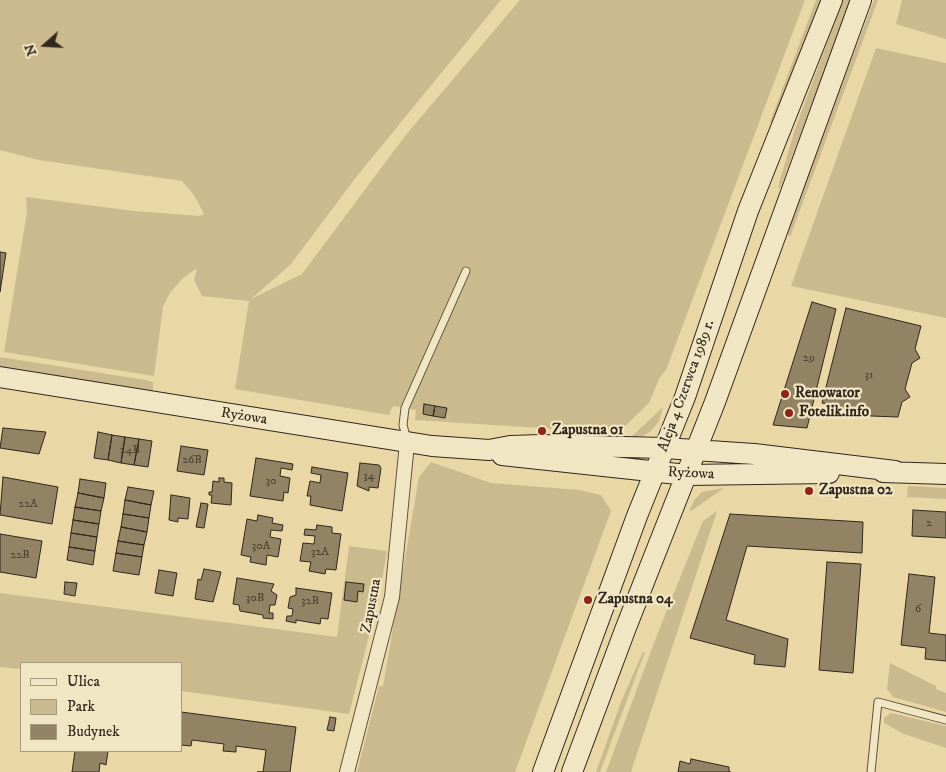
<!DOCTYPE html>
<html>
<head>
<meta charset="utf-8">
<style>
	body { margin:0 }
	#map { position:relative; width:946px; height:772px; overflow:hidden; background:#e9d8a5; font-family:"IM FELL DW Pica",serif }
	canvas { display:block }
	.legend { position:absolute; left:20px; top:662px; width:162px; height:90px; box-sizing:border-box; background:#f1e6c4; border:1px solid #a49a81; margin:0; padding:6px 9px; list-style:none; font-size:15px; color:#31271d }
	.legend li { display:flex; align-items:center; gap:10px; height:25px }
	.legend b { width:25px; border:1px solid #a49a81 }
	.north { position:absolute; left:20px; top:20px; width:50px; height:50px; -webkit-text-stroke:4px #f1e6c4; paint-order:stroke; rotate:251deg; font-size:14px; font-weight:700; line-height:20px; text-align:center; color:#31271d }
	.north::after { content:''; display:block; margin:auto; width:18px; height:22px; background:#31271d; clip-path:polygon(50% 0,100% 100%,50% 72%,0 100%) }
</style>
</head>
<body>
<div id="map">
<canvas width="946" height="772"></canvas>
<ul class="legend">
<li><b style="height:6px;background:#f1e6c4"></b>Ulica</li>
<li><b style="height:14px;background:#caba8e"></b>Park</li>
<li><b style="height:14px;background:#918364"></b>Budynek</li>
</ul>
<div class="north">N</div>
</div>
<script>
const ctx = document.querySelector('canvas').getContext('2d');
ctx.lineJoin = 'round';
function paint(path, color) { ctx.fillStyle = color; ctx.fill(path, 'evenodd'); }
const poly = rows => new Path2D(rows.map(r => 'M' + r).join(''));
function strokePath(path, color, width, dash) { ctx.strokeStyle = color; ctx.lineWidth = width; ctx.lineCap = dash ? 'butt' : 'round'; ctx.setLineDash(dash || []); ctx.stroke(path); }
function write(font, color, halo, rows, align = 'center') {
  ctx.font = font + ' "IM FELL DW Pica",serif'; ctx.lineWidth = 4.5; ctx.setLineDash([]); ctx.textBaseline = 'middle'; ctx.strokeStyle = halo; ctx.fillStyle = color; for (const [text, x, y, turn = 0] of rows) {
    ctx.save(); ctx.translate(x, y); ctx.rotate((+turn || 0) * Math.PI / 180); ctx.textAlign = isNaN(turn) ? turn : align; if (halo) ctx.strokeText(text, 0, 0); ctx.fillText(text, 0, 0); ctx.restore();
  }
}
paint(poly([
	[0,0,501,0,357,176,291,264,251,299,302,274,405,136,520,0,805,0,666,370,660,377,649,403,618,433,415,420,416,410,405,408,393,406,389,415,235,389,249,301,202,296,194,280,197,268,182,279,170,293,163,306,154,376,4,352,27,212,26,197,134,211,200,216,204,214,194,195,182,181,39,160,0,150],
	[816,0,821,0,773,123,770,122],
	[843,0,851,0,780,188,778,187,795,129],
	[874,0,878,0,790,237,786,232],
	[902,0,946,0,946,39,896,24],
	[876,48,946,63,946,318,791,286],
	[0,357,145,380,153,382,153,393,0,368],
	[663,407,659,421,651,431,643,436,630,438],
	[431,462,491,483,579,490,601,495,611,511,515,772,357,772,379,686,383,686,419,477],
	[908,486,946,488,946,499,907,497],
	[724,488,691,511,690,510,694,500,702,492],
	[717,511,631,772,606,772,657,635,703,521],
	[349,546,387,551,379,597,349,714,181,691,181,663,21,663,21,669,0,667,0,593,337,637],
	[643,652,645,652,600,772,596,772,621,702],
	[890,663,936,686,936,689,946,693,946,712,893,697,887,689],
	[891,713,946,726,946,748,904,734,884,723,884,718]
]), '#caba8e');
const building = poly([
	[0,252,6,253,0,292,0,252],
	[812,302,836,309,807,428,773,425,812,302],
	[846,308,921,326,915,349,920,358,912,363,905,389,910,397,902,402,898,417,871,416,822,403,846,308],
	[424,404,435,406,433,416,423,414,424,404],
	[435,406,447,408,445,418,433,416,435,406],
	[3,428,46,432,39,454,0,448,3,428],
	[98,432,112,435,108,460,94,458,98,432],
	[112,435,125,437,121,463,108,460,112,435],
	[125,437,139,439,134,465,121,463,125,437],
	[139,439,152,441,148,467,134,465,139,439],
	[181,446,208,450,204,475,177,471,181,446],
	[256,458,293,464,292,470,281,468,280,476,290,478,288,493,284,492,283,501,250,496,256,458],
	[360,463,379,465,381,468,378,488,369,487,369,491,357,486,360,463],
	[312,467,348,473,342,511,310,505,311,496,307,496,310,481,320,483,321,475,311,473,312,467],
	[3,477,58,487,52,524,0,515,3,477],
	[219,478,224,478,224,482,232,483,231,505,211,503,212,495,209,495,209,492,212,492,213,481,219,482,219,478],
	[80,479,106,483,104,498,78,493,80,479],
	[128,487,154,491,151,505,125,500,128,487],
	[78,493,104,498,101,511,75,507,78,493],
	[171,495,190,498,188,519,178,518,178,522,169,520,171,495],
	[125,500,151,505,149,518,123,514,125,500],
	[201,503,208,504,204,528,196,527,201,503],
	[75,507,101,511,99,524,73,520,75,507],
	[913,510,946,512,946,538,912,536,913,510],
	[123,514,149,518,147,532,121,527,123,514],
	[730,514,863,522,862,553,747,546,726,620,788,639,785,667,754,664,755,655,690,638,730,514],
	[258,515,273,518,272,523,283,525,282,531,271,530,270,537,281,539,278,557,267,555,266,565,250,562,251,557,241,555,247,519,257,521,258,515],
	[73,520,99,524,97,537,71,533,73,520],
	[317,525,332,527,332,533,341,534,336,570,326,569,325,574,309,571,311,562,300,561,303,543,314,544,315,536,304,535,305,529,316,530,317,525],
	[121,527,147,532,144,545,118,541,121,527],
	[71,533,97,537,95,551,69,547,71,533],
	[0,534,42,541,36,578,0,572,0,534],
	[118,541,144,545,142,557,116,553,118,541],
	[69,547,95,551,93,565,67,560,69,547],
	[116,553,142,557,139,575,113,571,116,553],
	[827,562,861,564,853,673,819,670,827,562],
	[204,569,221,572,213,602,195,599,198,579,201,580,204,569],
	[159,570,177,573,173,596,155,593,159,570],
	[909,574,935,577,929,633,946,635,946,661,925,659,926,648,901,645,909,574],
	[237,578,274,584,271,591,277,595,275,605,270,605,269,613,273,613,273,619,263,618,263,615,240,611,239,605,233,604,237,578],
	[65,582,77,583,75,596,64,594,65,582],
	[346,582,364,584,363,592,358,591,357,602,344,600,346,582],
	[296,588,332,593,328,619,321,618,320,624,296,620,296,623,286,621,287,616,292,616,293,609,288,608,290,597,296,595,296,588],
	[181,712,296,727,290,772,257,772,263,772,266,750,236,746,236,752,223,751,224,744,192,740,191,746,181,745,181,712],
	[330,717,336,718,334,731,327,730,330,717],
	[75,751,108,751,106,765,100,763,99,772,72,772,75,751],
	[691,759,729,767,729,772,731,772,678,772,680,761,690,764,691,759]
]);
paint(building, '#918364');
strokePath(building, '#31271d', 1);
const lane = poly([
	[407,440,403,425,405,408,466,271],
	[871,772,878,702,946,720]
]);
const street = poly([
	[347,772,392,597,407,443]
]);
const secondary = poly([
	[0,377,432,446,489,450,510,446,541,445,665,448,754,454,895,471],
	[502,455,687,475,829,473],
	[883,472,946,474],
	[543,772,637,516,685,397,748,211,832,0],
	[572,772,625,630,715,402,861,0]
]);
strokePath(lane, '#5f533f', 9);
strokePath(street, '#5f533f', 16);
strokePath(secondary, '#31271d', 22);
strokePath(lane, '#f1e6c4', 7);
strokePath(street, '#f1e6c4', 14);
strokePath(secondary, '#f1e6c4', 20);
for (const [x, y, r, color] of [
	[785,394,5,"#8f2418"],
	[789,413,5,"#8f2418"],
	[542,431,5,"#8f2418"],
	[809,491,5,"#8f2418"],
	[588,600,5,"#8f2418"]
]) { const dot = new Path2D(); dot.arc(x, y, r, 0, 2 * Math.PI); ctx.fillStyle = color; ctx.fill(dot); strokePath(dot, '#f1e6c4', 2); }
write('12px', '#493e2f', null, [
	["29",809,359],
	["31",869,376],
	["24B",130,451],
	["26B",192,461],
	["34",369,477],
	["30",271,482],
	["22A",28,505],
	["2",929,524],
	["30A",261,547],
	["32A",320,553],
	["22B",20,556],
	["30B",255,599],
	["32B",310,602],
	["6",918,610]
]);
write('15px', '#31271d', '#f1e6c4', [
	["Aleja 4 Czerwca 1989 r.",687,386,-70],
	["Ryżowa",244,417,9],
	["Ryżowa",691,474,3],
	["Zapustna",372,606,-79]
]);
write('bold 15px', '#31271d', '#f1e6c4', [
	["Renowator",795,394],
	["Fotelik.info",799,413],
	["Zapustna 01",552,431],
	["Zapustna 02",819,491],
	["Zapustna 04",598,600]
], 'left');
</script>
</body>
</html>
